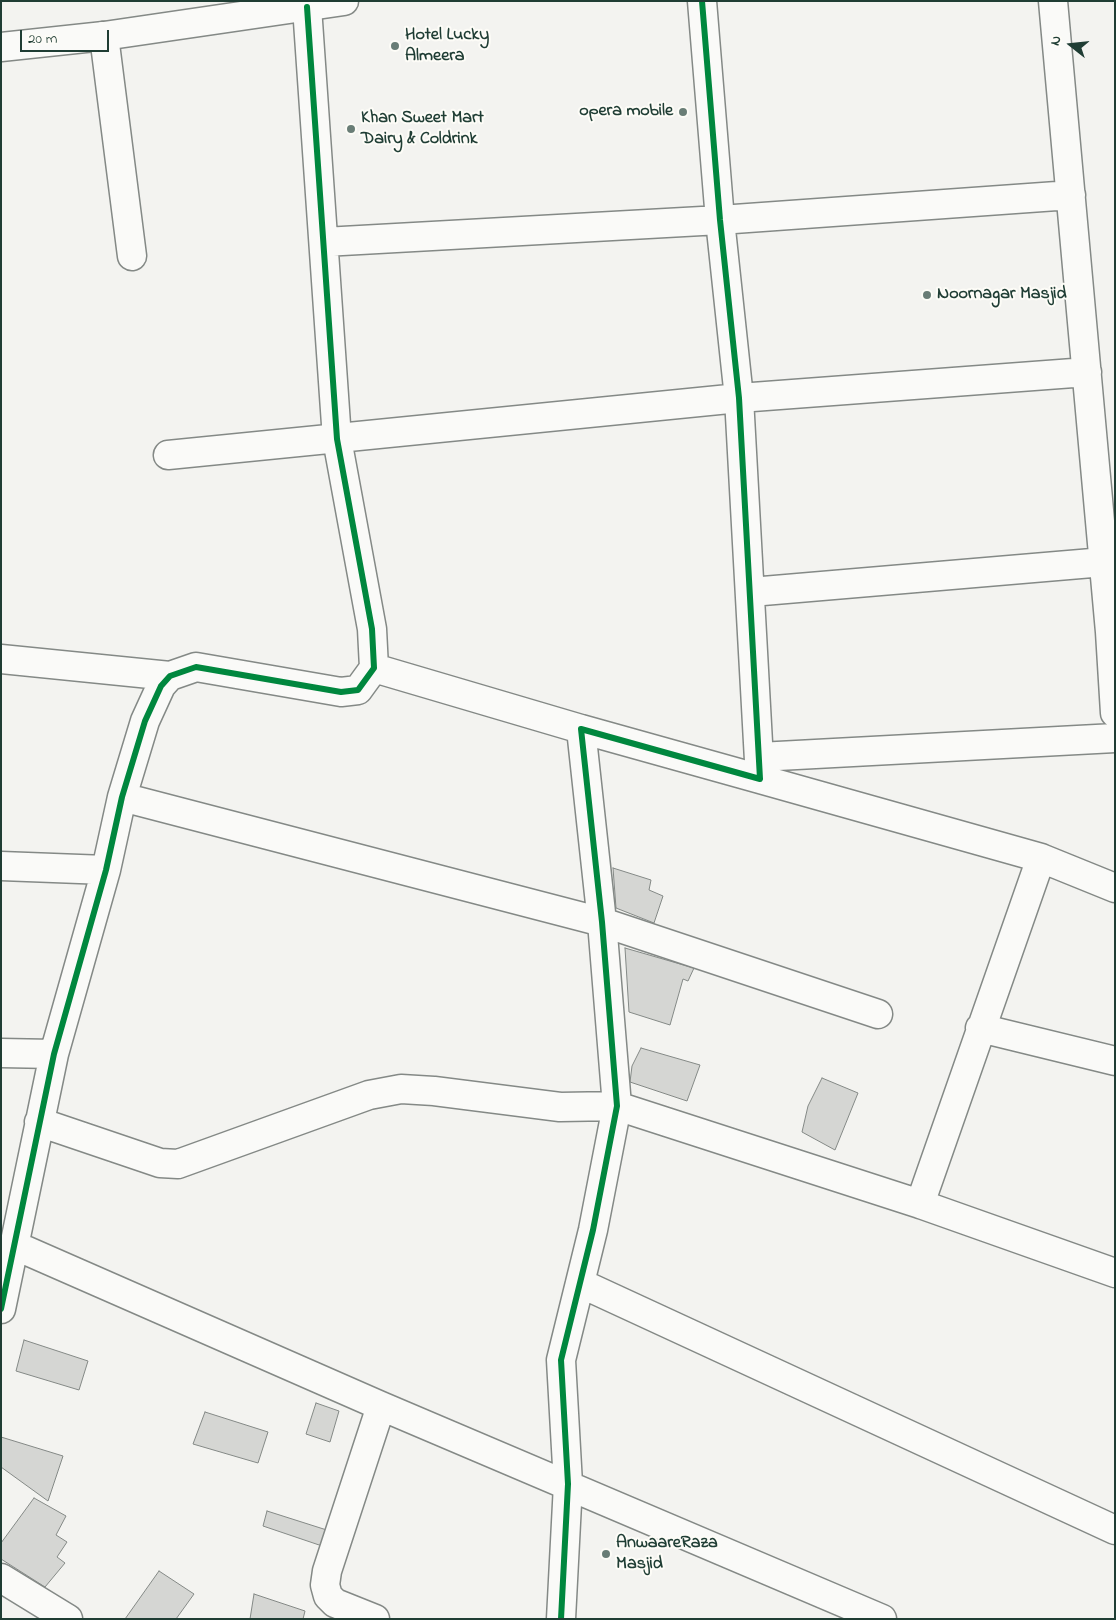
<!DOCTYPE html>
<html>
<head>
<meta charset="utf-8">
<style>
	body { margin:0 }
	#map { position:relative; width:1116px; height:1620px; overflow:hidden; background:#f3f3f0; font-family:"Indie Flower",sans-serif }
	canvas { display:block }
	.frame { position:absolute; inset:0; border:2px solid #1f3d34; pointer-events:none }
	.north { position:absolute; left:1046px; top:20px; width:50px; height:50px; -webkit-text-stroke:4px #fdfcf7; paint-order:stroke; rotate:286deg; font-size:14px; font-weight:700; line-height:20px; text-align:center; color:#1f3d34 }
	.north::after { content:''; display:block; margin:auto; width:18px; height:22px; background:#1f3d34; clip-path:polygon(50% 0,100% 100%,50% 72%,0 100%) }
	.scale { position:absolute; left:20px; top:30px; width:89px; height:22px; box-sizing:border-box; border:2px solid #1f3d34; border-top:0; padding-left:6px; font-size:15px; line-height:18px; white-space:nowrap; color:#1f3d34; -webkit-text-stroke:4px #fdfcf7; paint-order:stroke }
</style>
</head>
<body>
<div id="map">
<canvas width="1116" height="1620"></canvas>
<div class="frame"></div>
<div class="north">N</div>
<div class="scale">20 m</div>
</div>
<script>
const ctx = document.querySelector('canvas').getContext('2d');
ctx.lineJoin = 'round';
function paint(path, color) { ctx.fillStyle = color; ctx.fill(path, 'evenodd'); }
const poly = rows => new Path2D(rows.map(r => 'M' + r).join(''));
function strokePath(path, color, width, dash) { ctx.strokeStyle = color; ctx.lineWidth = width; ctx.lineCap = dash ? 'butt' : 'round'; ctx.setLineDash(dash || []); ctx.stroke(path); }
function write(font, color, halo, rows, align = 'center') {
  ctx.font = font + ' "Indie Flower",sans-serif'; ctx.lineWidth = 4; ctx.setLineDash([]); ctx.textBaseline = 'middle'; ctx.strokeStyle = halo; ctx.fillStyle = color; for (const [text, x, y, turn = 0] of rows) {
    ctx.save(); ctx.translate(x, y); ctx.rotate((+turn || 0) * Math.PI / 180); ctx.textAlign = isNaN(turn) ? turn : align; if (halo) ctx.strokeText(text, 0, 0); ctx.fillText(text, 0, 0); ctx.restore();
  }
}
const building = poly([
	[613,868,651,880,649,890,663,896,654,923,616,908,613,868],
	[625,948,694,968,688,981,683,979,670,1025,629,1012,625,948],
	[641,1048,700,1065,687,1101,630,1082,632,1066,641,1048],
	[822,1078,858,1093,835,1150,802,1132,808,1106,822,1078],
	[24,1340,88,1361,79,1390,16,1371,24,1340],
	[316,1403,339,1411,330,1442,306,1434,316,1403],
	[205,1412,268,1432,258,1463,193,1444,205,1412],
	[1,1437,63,1456,48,1501,1,1467,1,1437],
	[34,1498,66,1516,56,1535,67,1542,57,1557,65,1563,45,1587,1,1559,1,1543,34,1498],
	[267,1511,333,1532,328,1548,263,1526,267,1511],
	[159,1571,194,1594,176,1619,125,1619,159,1571],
	[254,1594,305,1611,303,1619,250,1619,254,1594]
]);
paint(building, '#d5d6d3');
strokePath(building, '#848986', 1);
const minor = poly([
	[1053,1,1110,632,1115,713],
	[104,36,132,256],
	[324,242,720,220,1071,195],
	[168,455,739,398,1087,372],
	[751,592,1104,562],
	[1,659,170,676],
	[374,668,581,729],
	[759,757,1115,738],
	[760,779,1041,858,1115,888],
	[122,797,602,922,878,1014],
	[1,866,106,870],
	[980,1028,1115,1061],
	[1,1053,54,1054],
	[39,1122,160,1163,178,1164,369,1095,401,1089,434,1091,560,1107,617,1106,920,1204,1115,1273],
	[920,1204,1041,858],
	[16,1246,381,1406,882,1619],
	[580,1283,1115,1530],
	[1,1309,54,1054,106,870,122,797,145,721,161,686,170,676,196,667,341,692,358,690,374,668,372,629,337,439,307,7],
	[1,1578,68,1619],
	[375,1619,335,1603,328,1596,325,1585,327,1571,381,1406],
	[561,1619,568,1484,561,1360,593,1230,617,1106,602,922,581,729,760,779,739,398,720,220,702,1]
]);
const major = poly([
	[1,47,104,36,344,1]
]);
strokePath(minor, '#848986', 31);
strokePath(major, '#848986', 31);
strokePath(minor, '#fafaf8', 28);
strokePath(major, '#fafaf8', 28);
strokePath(poly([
	[1,1309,54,1054,106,870,122,797,145,721,161,686,170,676,196,667,341,692,358,690,374,668,372,629,337,439,307,7],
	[561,1619,568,1484,561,1360,593,1230,617,1106,602,922,581,729,760,779,739,398,720,220,702,1]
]), '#00873e', 6);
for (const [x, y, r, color] of [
	[395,46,5,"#697d76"],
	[683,112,5,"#697d76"],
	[351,129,5,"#697d76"],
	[927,295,5,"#697d76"],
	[606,1554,5,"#697d76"]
]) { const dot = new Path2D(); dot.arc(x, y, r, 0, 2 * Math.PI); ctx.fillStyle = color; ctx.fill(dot); strokePath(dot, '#fdfcf7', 2); }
write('bold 18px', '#1f3d34', '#fdfcf7', [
	["Hotel Lucky",405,36],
	["Almeera",405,57],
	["opera mobile",673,112,"right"],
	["Khan Sweet Mart",361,119],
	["Dairy & Coldrink",361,140],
	["Noornagar Masjid",937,295],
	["AnwaareRaza",616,1544],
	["Masjid",616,1565]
], 'left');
</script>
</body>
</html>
